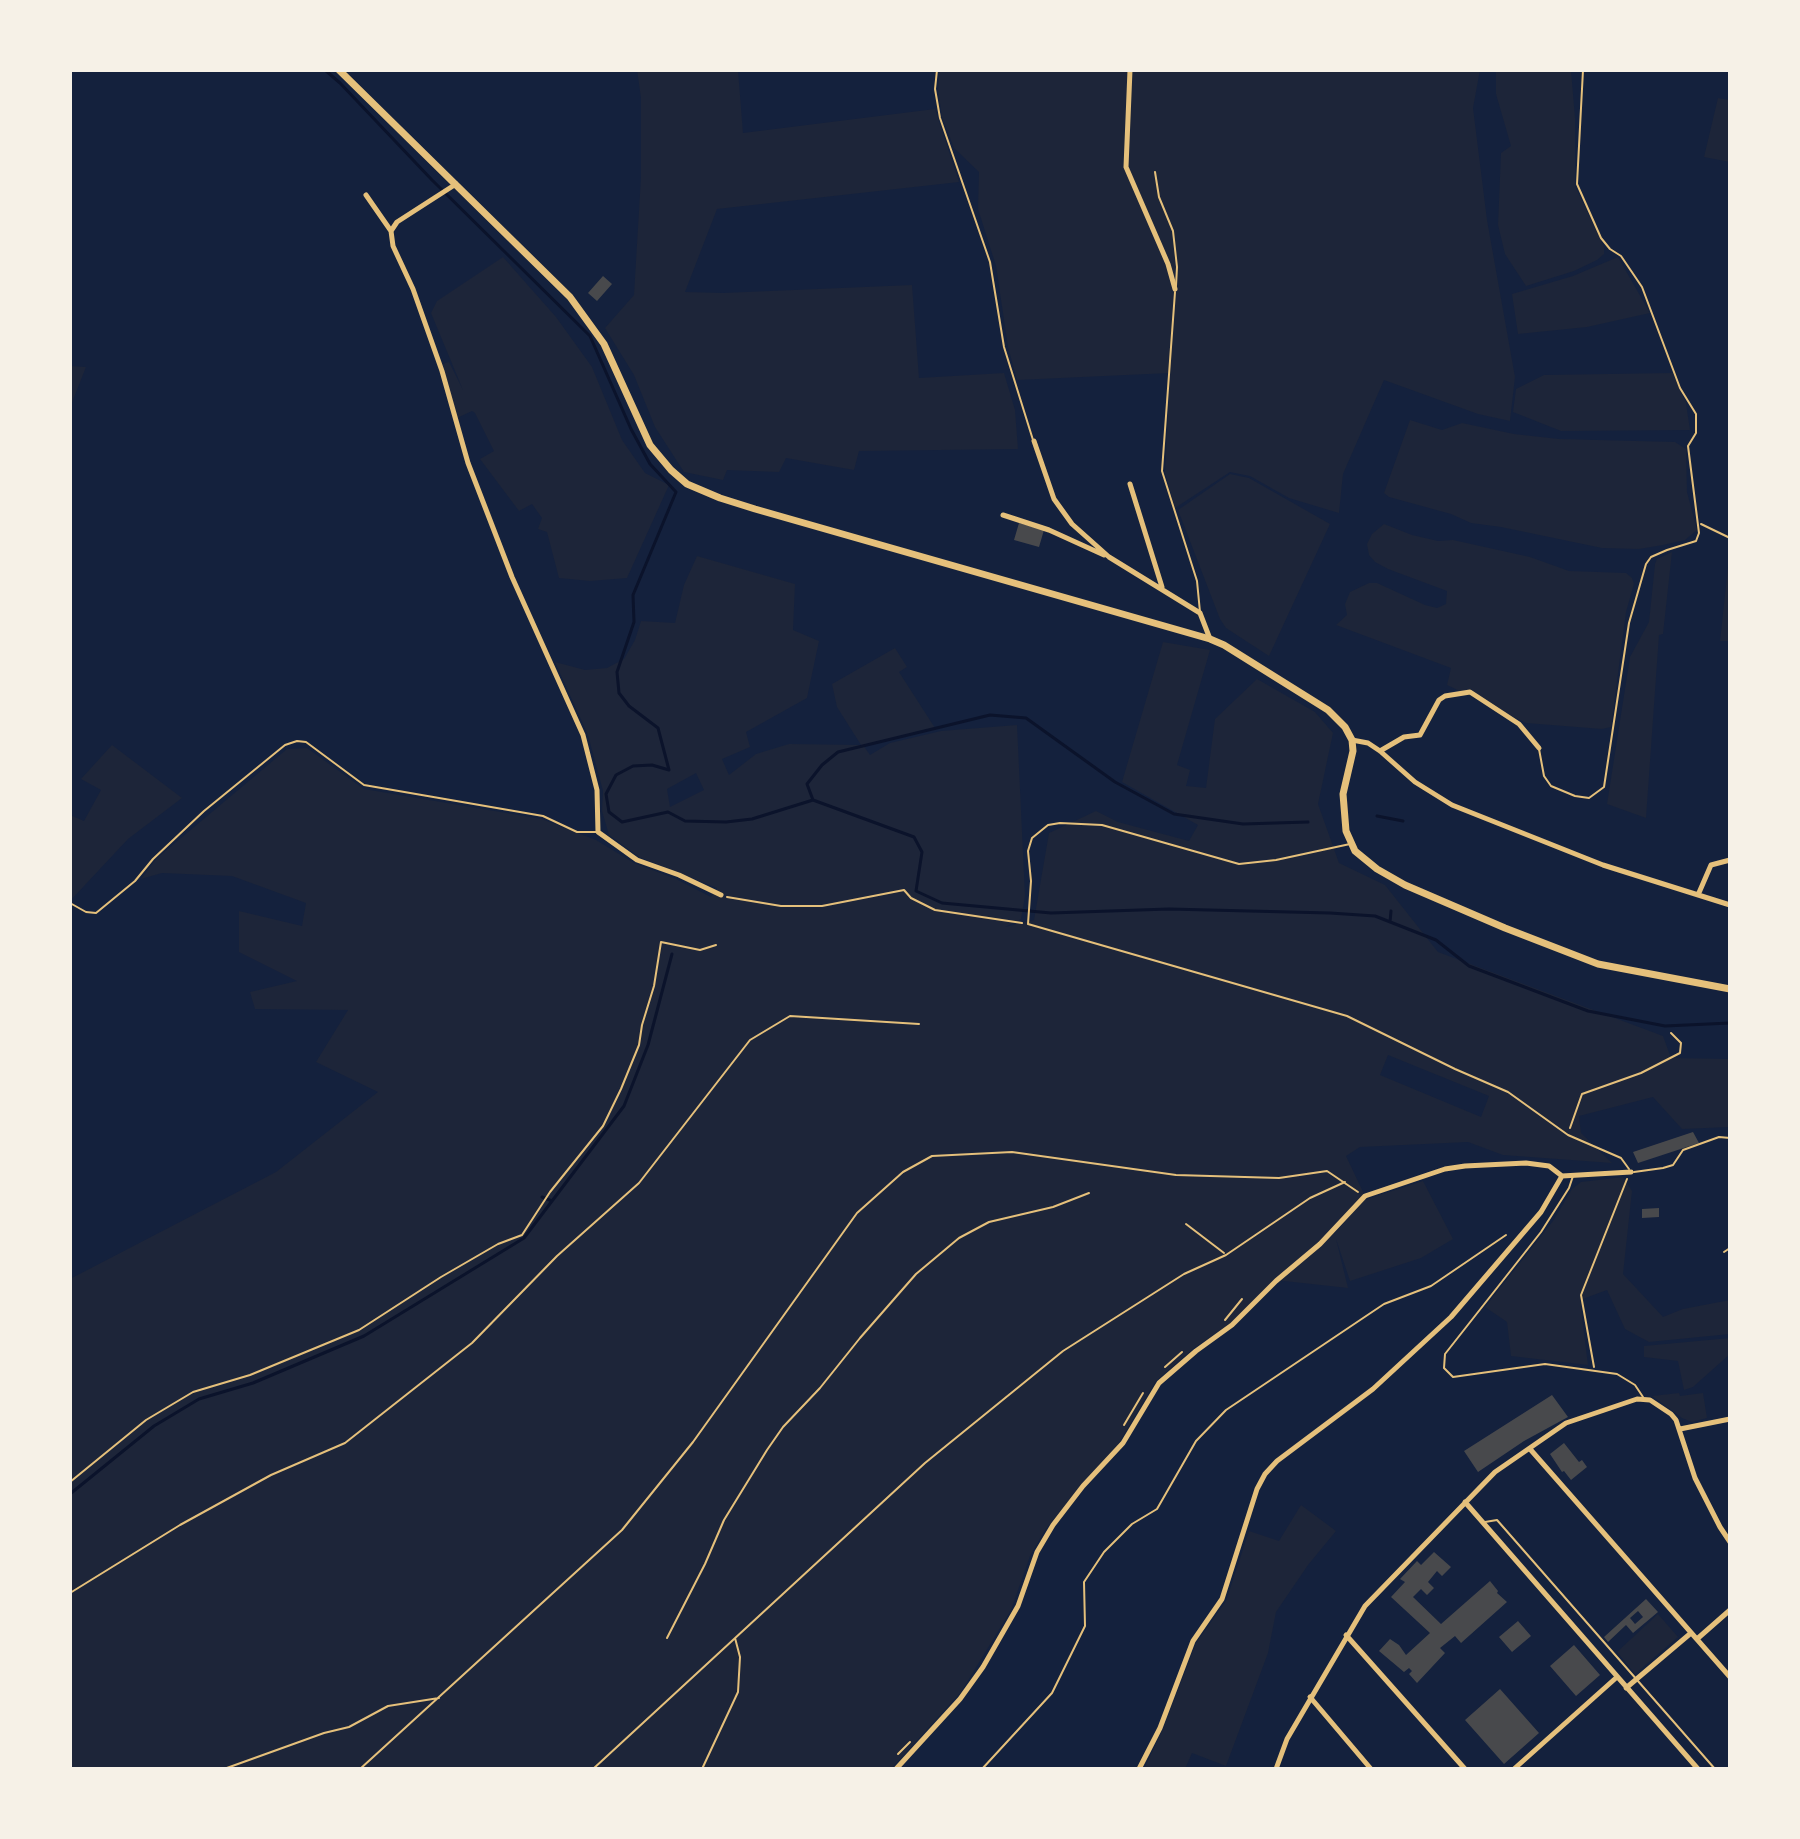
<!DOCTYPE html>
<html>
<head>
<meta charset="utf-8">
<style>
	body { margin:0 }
	#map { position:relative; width:1800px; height:1839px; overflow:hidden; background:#14213d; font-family:Figtree,sans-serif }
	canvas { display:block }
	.frame { position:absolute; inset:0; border:72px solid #f6f1e7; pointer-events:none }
</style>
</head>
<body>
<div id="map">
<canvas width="1800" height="1839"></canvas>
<div class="frame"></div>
</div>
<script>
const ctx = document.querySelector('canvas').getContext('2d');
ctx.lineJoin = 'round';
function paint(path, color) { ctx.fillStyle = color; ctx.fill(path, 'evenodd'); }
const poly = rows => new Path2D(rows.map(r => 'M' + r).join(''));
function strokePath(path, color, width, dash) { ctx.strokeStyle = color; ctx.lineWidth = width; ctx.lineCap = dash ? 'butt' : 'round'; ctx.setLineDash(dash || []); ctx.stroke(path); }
paint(poly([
	[637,70,738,70,743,133,935,109,959,182,717,209,685,292,723,293,912,285,919,378,1004,373,1015,410,1018,449,859,451,854,470,786,458,779,472,727,470,723,480,684,472,655,427,634,375,605,328,634,295,641,177,641,98],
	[940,70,1480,70,1473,108,1487,220,1515,377,1510,421,1478,414,1384,380,1343,474,1339,513,1289,498,1250,476,1230,472,1175,508,1165,473,1170,373,1017,380,1008,347,996,266,978,209,979,172,954,148,942,117,938,90],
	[1496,70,1571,70,1575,118,1575,186,1604,247,1604,254,1597,260,1574,271,1526,286,1505,254,1498,225,1501,153,1511,146,1496,94],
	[1718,98,1730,100,1730,162,1704,157],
	[503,257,556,317,592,367,622,440,645,473,669,485,627,578,590,581,559,578,547,532,538,529,542,518,532,504,519,511,480,459,494,451,475,413,472,411,457,418,443,365,445,363,449,362,463,390,431,313,437,301],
	[1618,257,1650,313,1587,327,1518,334,1512,294,1573,276],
	[70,366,86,367,71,405,70,405],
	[1673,373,1686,403,1690,430,1561,431,1513,412,1516,389,1544,375],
	[1410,420,1442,430,1462,423,1514,434,1559,439,1675,442,1686,449,1687,492,1697,530,1685,540,1663,545,1639,549,1602,548,1501,527,1471,523,1451,514,1389,497,1384,493],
	[1230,474,1249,478,1330,524,1269,656,1226,628,1220,619,1178,510],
	[1384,524,1412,535,1438,541,1453,540,1530,557,1569,571,1626,573,1632,578,1634,584,1626,612,1611,727,1602,729,1526,723,1447,685,1451,668,1336,625,1347,615,1345,604,1350,592,1369,583,1377,583,1425,605,1437,608,1446,604,1447,591,1388,569,1375,562,1369,555,1367,544,1372,534],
	[1730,549,1730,641,1720,641],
	[1672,552,1663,634,1659,635,1646,818,1607,804,1630,657,1649,622,1655,564,1657,559],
	[697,556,795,584,793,630,819,641,807,698,746,732,750,747,722,759,729,775,756,754,789,744,861,745,837,707,832,684,895,648,907,667,899,672,935,728,863,745,870,755,890,743,941,731,1017,725,1025,896,1021,919,1005,927,1034,920,1049,833,1096,811,1118,822,1189,841,1198,825,1122,782,1163,642,1210,650,1177,765,1190,770,1186,786,1206,788,1215,719,1257,679,1315,712,1333,733,1318,804,1339,863,1385,885,1438,952,1663,1036,1671,1058,1730,1059,1730,1127,1682,1129,1653,1097,1579,1116,1581,1133,1612,1163,1503,1155,1468,1142,1360,1147,1346,1156,1364,1194,1333,1228,1334,1234,1364,1200,1423,1181,1453,1239,1421,1258,1350,1281,1336,1239,1348,1288,1275,1280,1231,1323,1194,1348,1156,1381,1114,1451,1091,1474,1045,1530,1030,1556,1011,1610,961,1692,891,1769,70,1769,70,1279,276,1172,378,1092,316,1062,348,1010,255,1009,250,992,297,981,239,952,239,911,302,926,306,903,232,876,162,873,141,879,156,859,287,749,307,748,364,789,542,819,596,840,634,863,676,879,711,897,717,888,639,857,609,835,602,811,603,791,588,735,555,662,585,670,607,668,624,659,635,640,641,621,675,623,684,585],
	[696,773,704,790,670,807,667,789],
	[1388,1055,1489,1096,1481,1117,1380,1075],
	[112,745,182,798,128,839,70,901,70,815,84,821,101,790,81,779],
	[1623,1177,1632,1191,1623,1274,1663,1317,1683,1309,1730,1300,1730,1334,1649,1342,1625,1329,1607,1290,1580,1300,1588,1365,1511,1356,1507,1322,1485,1307,1553,1221,1572,1189,1581,1182],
	[1730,1338,1730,1354,1693,1387,1684,1390,1678,1361,1644,1357,1644,1346],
	[1679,1393,1680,1396,1703,1393,1707,1418,1692,1422,1682,1418,1652,1396],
	[1301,1505,1336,1531,1308,1565,1276,1612,1268,1653,1226,1766,1192,1753,1185,1769,1144,1769,1163,1729,1196,1643,1226,1601,1249,1531,1279,1541],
	[1658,1614,1678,1637,1635,1674,1617,1652]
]), '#1d2539');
strokePath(poly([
	[325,70,340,83,432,180,590,336,631,429,650,464,676,492,633,595,634,622,617,672,619,693,629,706,658,728,669,770,652,765,633,766,616,775,606,794,609,812,622,822,668,812,685,821,726,822,752,819,813,800,914,837,922,852,916,891,942,903,1051,913,1169,909,1330,913,1375,916,1436,940,1469,966,1588,1011,1665,1026,1730,1023],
	[813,800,807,784,822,765,838,752,990,715,1026,718,1115,782,1174,814,1243,824,1308,822],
	[1377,816,1403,821],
	[1390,922,1391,911],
	[542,1197,552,1201],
	[70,1494,154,1426,199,1399,253,1383,364,1336,524,1238,624,1106,648,1045,672,954]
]), '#0b132b', 3);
paint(poly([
	[603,276,612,284,597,301,588,293],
	[1019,523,1044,530,1039,547,1014,540],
	[1693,1132,1699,1143,1638,1163,1633,1152],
	[1659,1208,1659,1217,1642,1218,1642,1209],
	[1552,1395,1568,1417,1524,1441,1478,1472,1464,1451],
	[1564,1443,1579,1462,1582,1460,1587,1467,1571,1480,1564,1471,1562,1472,1550,1454],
	[1434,1552,1451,1567,1442,1576,1437,1571,1428,1582,1434,1588,1427,1595,1421,1589,1413,1597,1441,1624,1490,1581,1498,1591,1497,1593,1507,1602,1461,1643,1455,1636,1440,1648,1445,1653,1417,1683,1409,1674,1412,1671,1409,1668,1404,1672,1379,1651,1390,1639,1399,1645,1406,1655,1430,1633,1391,1597,1405,1582,1400,1579,1417,1561,1421,1565],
	[1646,1599,1658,1612,1633,1633,1626,1625,1608,1642,1604,1637],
	[1638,1611,1643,1617,1635,1624,1630,1618],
	[1518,1621,1531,1636,1512,1652,1499,1637],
	[1574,1645,1600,1675,1576,1696,1550,1666],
	[1500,1689,1539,1733,1504,1764,1465,1720]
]), '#48494c');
strokePath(poly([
	[727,897,781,906,822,906,904,890,911,898,935,910,1022,923],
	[1570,1128,1582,1094,1641,1073,1680,1053,1681,1043,1671,1033],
	[1186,1224,1224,1253],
	[1724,1252,1730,1248],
	[1225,1320,1242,1299],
	[1165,1367,1182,1352],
	[1594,1367,1581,1295,1627,1179],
	[1124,1425,1143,1393],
	[70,1482,146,1420,193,1392,250,1375,359,1330,441,1277,498,1244,522,1235,550,1192,603,1126,621,1089,639,1045,642,1025,654,986,661,942,700,950,716,945],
	[70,1593,180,1525,271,1475,345,1443,472,1343,557,1256,639,1183,750,1040,790,1016,919,1024],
	[667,1638,705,1564,724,1520,767,1450,783,1427,820,1388,860,1338,916,1274,959,1238,989,1222,1053,1207,1089,1193],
	[898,1754,910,1742],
	[224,1769,324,1733,349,1727,388,1706,439,1698],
	[360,1769,622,1530,693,1442,857,1213,903,1172,932,1156,1012,1152,1176,1175,1279,1178,1327,1171,1358,1192],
	[593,1769,925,1463,1063,1351,1184,1274,1226,1255,1310,1198,1345,1182],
	[702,1769,738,1692,740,1657,735,1638],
	[982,1769,1052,1693,1085,1626,1084,1582,1104,1552,1132,1524,1157,1509,1196,1441,1226,1410,1384,1304,1431,1286,1506,1235]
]), '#e5c07b', 2);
strokePath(poly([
	[937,70,935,89,940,118,990,262,1004,347,1033,440],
	[1155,172,1159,197,1173,231,1177,267,1176,286],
	[1175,292,1162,471,1197,581,1200,612],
	[1701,524,1730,538],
	[1539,749,1544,776,1551,786,1575,796,1589,798,1604,787,1629,623,1646,564,1651,557,1667,550,1696,541,1699,533,1688,446,1696,433,1696,414,1680,388,1642,287,1621,256,1610,249,1601,238,1577,184,1583,70],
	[1350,844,1276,860,1239,864,1102,825,1060,823,1048,825,1032,838,1028,851,1031,881,1028,924,1347,1016,1455,1069,1508,1092,1568,1135,1621,1158,1629,1169],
	[70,903,86,912,96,913,135,881,153,859,204,811,285,745,297,741,306,742,364,785,543,816,577,832,596,832],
	[1634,1172,1663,1168,1673,1165,1683,1150,1719,1137,1730,1138],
	[1573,1176,1569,1188,1541,1232,1445,1354,1444,1368,1453,1377,1545,1364,1617,1374,1635,1385,1643,1397],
	[1485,1522,1497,1520,1715,1769]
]), '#e5c07b', 2);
strokePath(poly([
	[1130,70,1126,167,1168,264,1175,289],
	[456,184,397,222,391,231,393,246,413,289,442,371,468,463,512,577,583,735,597,790,598,832,637,860,679,875,721,895],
	[366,195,391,231],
	[1034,441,1054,499,1072,524,1109,557,1200,613,1210,639],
	[1130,484,1162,587],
	[1003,515,1049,530,1104,555],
	[1352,740,1368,743,1380,751,1415,782,1452,805,1603,865,1730,905],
	[1380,751,1404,737,1420,735,1439,700,1445,696,1470,692,1519,724,1539,748],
	[1698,895,1711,865,1730,860],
	[1680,1429,1730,1419],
	[1530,1449,1730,1677],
	[1465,1502,1698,1769],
	[1346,1635,1465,1769],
	[1697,1639,1730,1610],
	[1626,1688,1691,1633],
	[1310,1697,1371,1769],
	[896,1769,960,1699,983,1667,1018,1606,1037,1552,1053,1525,1083,1486,1123,1443,1159,1383,1196,1351,1232,1325,1276,1281,1320,1244,1365,1196,1445,1169,1465,1166,1526,1163,1549,1166,1562,1176,1631,1172],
	[1139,1769,1160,1728,1193,1641,1222,1599,1257,1489,1265,1474,1277,1461,1373,1389,1451,1317,1541,1212,1562,1176],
	[1276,1769,1287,1739,1365,1606,1495,1472,1566,1423,1637,1399,1650,1400,1671,1414,1676,1420,1695,1478,1720,1527,1730,1542],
	[1514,1769,1617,1677]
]), '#e5c07b', 5);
strokePath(poly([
	[339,70,570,297,604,344,650,445,671,470,687,484,720,498,755,509,1210,639,1224,645,1328,710,1345,727,1352,740,1353,751,1343,794,1346,831,1355,851,1377,869,1405,885,1505,928,1598,964,1730,989]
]), '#e5c07b', 7);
</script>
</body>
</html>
